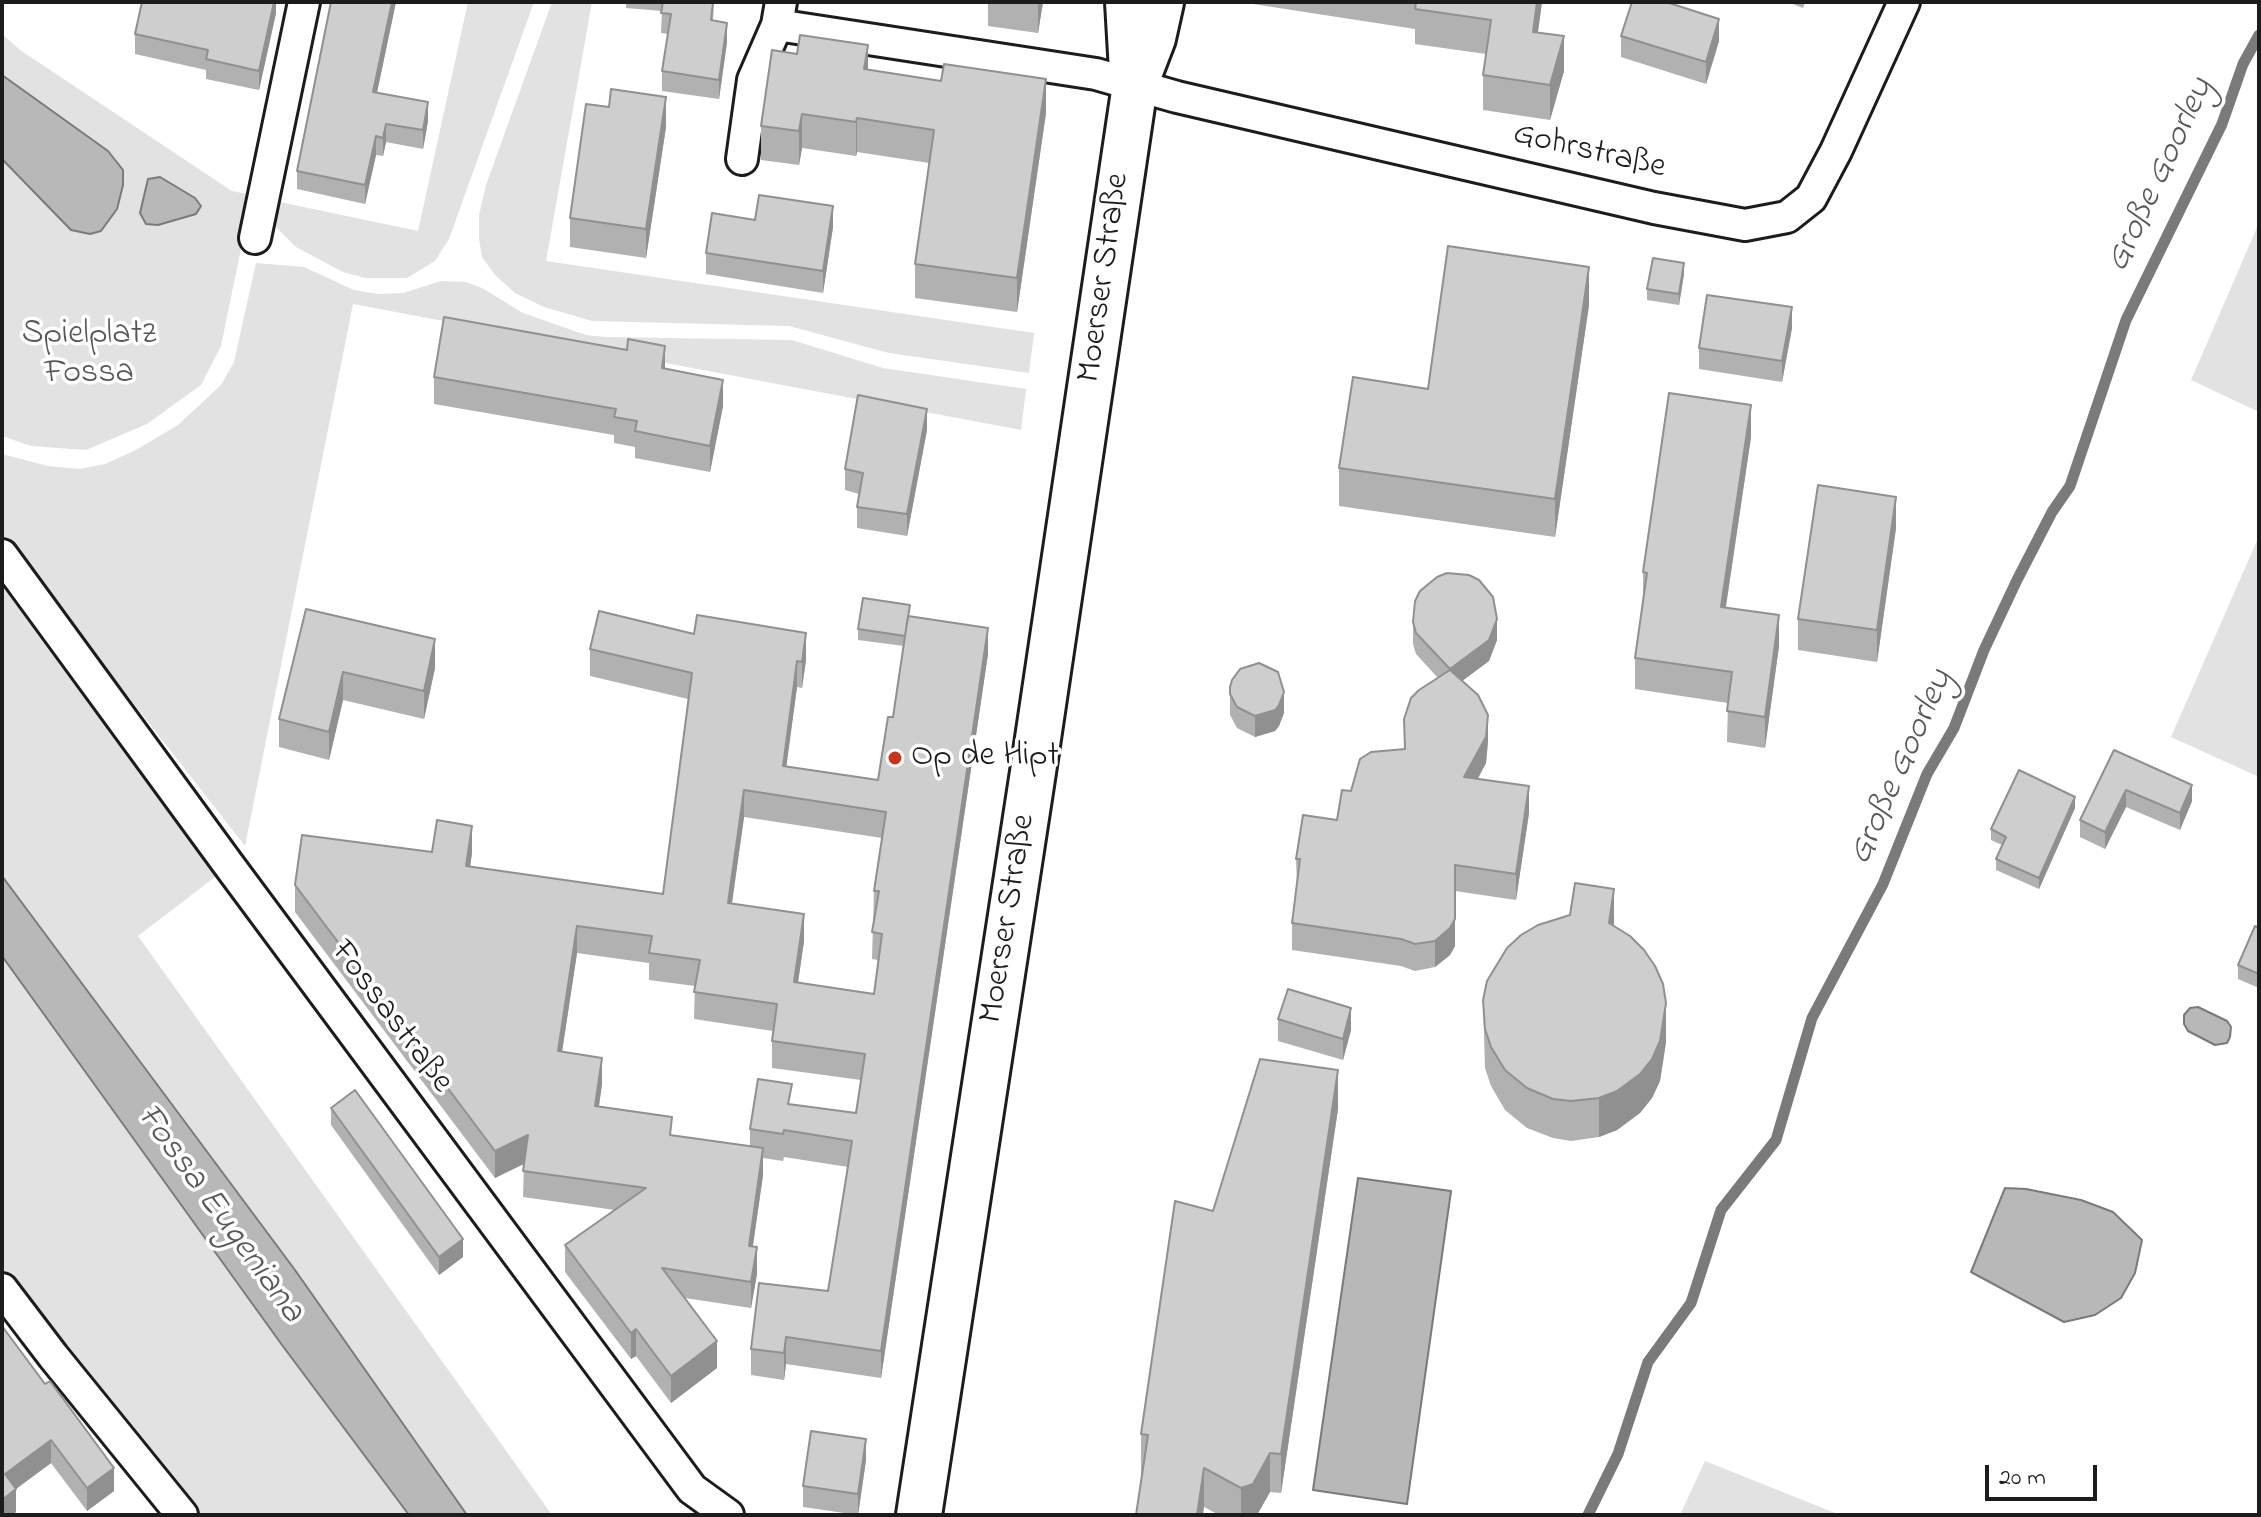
<!DOCTYPE html>
<html>
<head>
<meta charset="utf-8">
<style>
	body { margin:0 }
	#map { position:relative; width:2261px; height:1517px; overflow:hidden; background:#fff; font-family:"Indie Flower",sans-serif }
	canvas { display:block }
	.frame { position:absolute; inset:0; border:4px solid #1c1c1c; pointer-events:none }
	.scale { position:absolute; left:1985px; top:1465px; width:112px; height:36px; box-sizing:border-box; border:4px solid #1c1c1c; border-top:0; padding-left:10px; font-size:24px; line-height:28px; white-space:nowrap; color:#1c1c1c; -webkit-text-stroke:6px #fff; paint-order:stroke }
</style>
</head>
<body>
<div id="map">
<canvas width="2261" height="1517"></canvas>
<div class="frame"></div>
<div class="scale">20 m</div>
</div>
<script>
const ctx = document.querySelector('canvas').getContext('2d');
ctx.lineJoin = 'round';
function paint(path, color) { ctx.fillStyle = color; ctx.fill(path, 'evenodd'); }
const poly = rows => new Path2D(rows.map(r => 'M' + r).join(''));
function strokePath(path, color, width, dash) { ctx.strokeStyle = color; ctx.lineWidth = width; ctx.lineCap = dash ? 'butt' : 'round'; ctx.setLineDash(dash || []); ctx.stroke(path); }
function write(font, color, halo, rows, align = 'center') {
  ctx.font = font + ' "Indie Flower",sans-serif'; ctx.lineWidth = 7; ctx.setLineDash([]); ctx.textBaseline = 'middle'; ctx.strokeStyle = halo; ctx.fillStyle = color; for (const [text, x, y, turn = 0] of rows) {
    ctx.save(); ctx.translate(x, y); ctx.rotate((+turn || 0) * Math.PI / 180); ctx.textAlign = isNaN(turn) ? turn : align; if (halo) ctx.strokeText(text, 0, 0); ctx.fillText(text, 0, 0); ctx.restore();
  }
}
paint(poly([
	[468,2,534,2,449,239,435,261,407,278,365,278,343,272,296,247,272,223,275,201,418,231],
	[552,2,592,2,546,261,1034,333,1029,373,889,353,789,326,592,321,544,307,515,293,495,275,482,257,479,239,479,215,486,185],
	[2,34,20,50,232,191,252,195,221,346,201,385,147,424,86,450,31,446,2,436],
	[2259,223,2259,412,2191,380],
	[256,263,304,267,354,290,378,294,403,293,441,281,466,282,482,288,523,313,586,335,605,337,792,340,883,368,1026,389,1021,430,353,304,245,846,2,535,2,454,48,466,80,469,105,464,136,450,178,425,221,385,234,362],
	[2259,536,2259,777,2171,737],
	[2,576,223,871,138,936,552,1515,182,1515,2,1289],
	[1705,1461,1840,1515,1680,1515]
]), '#e2e2e2');
const water = poly([
	[2,75,108,151,123,170,123,185,117,209,101,231,90,234,71,230,2,159,2,75],
	[160,177,195,198,201,206,196,214,158,225,146,224,140,213,148,179,160,177],
	[2,876,295,1270,467,1515,409,1515,282,1345,2,956,2,876],
	[2198,1007,2227,1021,2231,1027,2230,1037,2227,1043,2215,1045,2188,1031,2184,1024,2184,1015,2190,1008,2198,1007],
	[1358,1178,1451,1191,1407,1504,1313,1490,1358,1178],
	[2005,1188,2026,1189,2081,1200,2113,1212,2142,1240,2135,1273,2121,1298,2095,1315,2064,1322,1971,1272,2005,1188]
]);
paint(water, '#b8b8b8');
strokePath(water, '#7a7a7a', 2);
strokePath(poly([
	[1588,1515,1618,1454,1648,1362,1691,1303,1721,1210,1776,1140,1812,1018,1883,884,1927,774,1954,728,1984,650,2017,580,2052,512,2070,486,2126,320,2222,124,2243,64,2259,35]
]), '#7a7a7a', 11);
const street = poly([
	[777,25,1096,74,1177,97,1654,208,1745,225,1787,217,1811,198,1836,151,1904,2],
	[742,159,753,80,777,25,781,2],
	[255,238,304,2],
	[2,555,228,864,692,1489,728,1515],
	[2,1289,53,1356,182,1515]
]);
const primary = poly([
	[1128,2,1132,71],
	[919,1515,1033,772,1135,85,1153,38,1161,2]
]);
strokePath(street, '#1c1c1c', 36);
strokePath(primary, '#1c1c1c', 50);
strokePath(street, '#fff', 30);
strokePath(primary, '#fff', 44);
paint(poly([
	[276,2,276,13,259,90,206,79,206,70,135,54,135,34],
	[331,2,396,2,377,93,428,121,423,149,386,142,383,156,376,155,365,204,297,189,297,171],
	[626,2,714,2,713,21,727,42,719,99,662,91,662,71,668,34,661,33,662,11,626,8],
	[988,2,1043,2,1038,33,988,26],
	[1253,2,1542,2,1538,32,1564,71,1550,120,1483,110,1483,75,1486,54,1415,44,1415,29,1253,4],
	[1788,2,1805,2,1803,8],
	[1621,36,1719,41,1706,84,1621,57],
	[868,70,1046,113,1017,312,915,298,915,264,929,163,857,152,856,156,802,148,799,165,761,160,761,126],
	[666,127,646,258,570,247,570,218],
	[755,220,833,227,823,293,706,274,706,253],
	[1684,274,1679,305,1647,300,1647,289],
	[1589,305,1555,537,1339,506,1339,468,1428,389],
	[1792,328,1782,382,1699,369,1699,348],
	[665,369,723,406,710,472,635,458,635,447,614,443,614,435,434,404,434,377],
	[927,430,907,536,857,528,857,507,859,494,845,490,845,469],
	[1751,437,1726,607,1779,646,1765,748,1727,742,1728,703,1635,689,1635,658,1643,603,1643,572],
	[1896,528,1877,662,1798,650,1798,619],
	[306,609,435,668,424,719,343,700,329,760,279,747,279,719],
	[910,616,988,654,881,1378,786,1364,784,1380,751,1375,751,1349,828,1291,848,1167,784,1157,783,1161,763,1158,763,1175,753,1246,757,1274,751,1308,685,1298,717,1368,671,1403,636,1356,631,1359,565,1272,565,1245,615,1210,523,1197,524,1163,495,1178,295,912,295,885,432,852,472,853,470,867,663,894,688,699,590,676,590,649,806,660,802,688,797,687,786,766,878,780,893,717,904,646,858,640,858,629],
	[744,817,882,838,874,891,872,959,878,960,874,994,798,983,804,941,732,904],
	[577,953,649,963,649,980,695,986,694,1019,773,1031,772,1041,772,1068,861,1080,856,1113,792,1104,750,1129,750,1146,672,1135,599,1106,602,1084,562,1052],
	[1413,622,1497,640,1489,661,1462,681,1488,741,1486,763,1478,779,1529,813,1516,900,1455,891,1455,946,1450,955,1435,967,1415,971,1401,966,1292,950,1292,923,1297,885,1296,859,1337,820,1351,791,1404,749,1438,678,1416,654,1413,644],
	[1230,687,1284,713,1279,726,1275,731,1255,737,1237,728,1230,715],
	[2114,750,2192,801,2180,830,2126,807,2105,849,2080,837,2080,820],
	[2075,808,2039,889,1996,870,1996,859,2002,845,1991,840,1991,829],
	[1614,927,1666,1042,1660,1081,1652,1098,1640,1113,1617,1130,1599,1137,1571,1141,1553,1138,1527,1128,1505,1110,1491,1086,1485,1068,1483,1000],
	[2259,928,2259,988,2238,979,2238,965],
	[1278,1019,1351,1030,1343,1060,1278,1041],
	[331,1108,463,1257,439,1275,331,1125],
	[1338,1109,1281,1493,1270,1492,1257,1515,1219,1515,1141,1473,1141,1434,1213,1211],
	[2,1326,114,1491,87,1511,51,1463,16,1489,16,1512,12,1515,2,1515],
	[866,1460,858,1515,803,1507,803,1486]
]), '#b1b1b1');
paint(poly([
	[274,2,276,2,276,13,259,90,259,71],
	[392,2,396,2,373,111,373,92],
	[1038,2,1043,2,1038,33],
	[1537,2,1542,2,1533,66,1533,32],
	[1719,19,1719,41,1706,84,1706,62],
	[727,23,727,42,719,99,719,80],
	[1564,36,1564,71,1550,120,1550,85],
	[868,45,868,79,864,69],
	[1046,79,1046,113,1017,312,1017,278],
	[666,97,666,127,646,258,646,229],
	[428,102,428,121,423,149,423,130],
	[802,114,802,148,799,165,799,131],
	[857,118,857,152,856,156,856,122],
	[386,124,386,142,383,156,383,138],
	[376,136,376,155,365,204,365,185],
	[833,206,833,227,823,293,823,271],
	[1684,263,1684,274,1679,305,1679,294],
	[1589,267,1589,305,1555,537,1555,499],
	[1792,307,1792,328,1782,382,1782,361],
	[665,346,665,373,662,368],
	[723,380,723,406,710,472,710,446],
	[1751,405,1751,437,1721,638,1721,607],
	[927,409,927,430,907,536,907,514],
	[1896,497,1896,528,1877,662,1877,630],
	[1779,615,1779,646,1765,748,1765,717],
	[1497,619,1497,640,1489,661,1450,690,1450,669],
	[988,628,988,654,881,1378,881,1351],
	[806,633,806,660,802,688,802,662],
	[435,639,435,668,424,719,424,691],
	[797,661,797,687,783,792,783,766],
	[343,672,343,700,329,760,329,732],
	[1284,692,1284,713,1279,726,1275,731,1255,737,1255,716],
	[1488,715,1488,741,1486,763,1464,803,1464,777],
	[2192,785,2192,801,2180,830,2180,813],
	[1529,786,1529,813,1516,900,1516,874],
	[744,790,744,817,728,930,728,903],
	[2126,790,2126,807,2105,849,2105,832],
	[2075,797,2075,808,2039,889,2039,878],
	[472,826,472,853,466,893,466,866],
	[1455,865,1455,946,1450,955,1435,967,1435,941],
	[1614,889,1614,928,1609,923],
	[804,914,804,941,794,1009,794,982],
	[577,926,577,953,558,1078,558,1051],
	[1666,1003,1666,1042,1660,1081,1652,1098,1640,1113,1617,1130,1599,1137,1599,1098],
	[1351,1008,1351,1030,1343,1060,1343,1039],
	[602,1058,602,1084,595,1133,595,1106],
	[1338,1070,1338,1109,1281,1493,1281,1454],
	[528,1135,528,1162,495,1178,495,1151],
	[763,1148,763,1175,749,1272,749,1246],
	[463,1239,463,1257,439,1275,439,1257],
	[757,1247,757,1274,751,1308,751,1282],
	[636,1329,636,1356,631,1359,631,1333],
	[786,1337,786,1364,784,1380,784,1353],
	[717,1341,717,1368,671,1403,671,1376],
	[866,1439,866,1460,858,1515,858,1494],
	[51,1440,51,1463,5,1497,5,1474],
	[1270,1453,1270,1492,1257,1515,1241,1515,1241,1488],
	[114,1468,114,1491,87,1511,87,1488],
	[1204,1468,1204,1507,1203,1515,1197,1515],
	[16,1489,16,1512,12,1515,2,1515,2,1500]
]), '#909090');
const building = poly([
	[142,2,274,2,259,71,206,59,208,50,135,34,142,2],
	[331,2,392,2,373,92,428,102,423,130,386,124,383,138,376,136,365,185,297,171,331,2],
	[663,2,713,2,711,20,727,23,719,80,662,71,671,14,661,13,663,2],
	[1416,2,1537,2,1533,32,1564,36,1550,85,1483,75,1491,20,1415,9,1416,2],
	[1632,2,1666,2,1719,19,1706,62,1621,36,1632,2],
	[800,35,868,45,864,69,941,81,944,64,1046,79,1017,278,915,264,934,130,857,118,856,122,802,114,799,131,761,126,772,50,797,54,800,35],
	[611,89,666,97,646,229,570,218,586,104,609,107,611,89],
	[759,195,833,206,823,271,706,253,712,213,755,220,759,195],
	[1448,246,1589,267,1555,499,1339,468,1353,377,1428,389,1448,246],
	[1653,258,1684,263,1679,294,1647,289,1653,258],
	[1707,295,1792,307,1782,361,1699,348,1707,295],
	[444,317,627,350,628,339,665,346,662,368,723,380,710,446,635,431,637,421,614,417,616,409,434,377,444,317],
	[1669,393,1751,405,1721,607,1779,615,1765,717,1727,711,1732,672,1635,658,1647,573,1643,572,1669,393],
	[858,395,927,409,907,514,857,507,863,473,845,469,858,395],
	[1818,485,1896,497,1877,630,1798,619,1818,485],
	[1447,573,1469,575,1479,580,1493,597,1497,619,1489,640,1450,669,1416,633,1413,622,1415,601,1420,591,1437,577,1447,573],
	[863,598,910,605,905,636,858,629,863,598],
	[306,609,435,639,424,691,343,672,329,732,279,719,306,609],
	[599,611,694,634,697,615,806,633,802,662,797,661,783,766,878,780,888,717,893,717,908,616,988,628,881,1351,786,1337,784,1353,751,1349,759,1283,828,1291,852,1141,784,1130,783,1134,750,1129,758,1079,792,1084,788,1104,856,1113,865,1054,772,1041,777,1004,694,992,700,960,649,953,652,936,577,926,558,1051,602,1058,595,1106,672,1117,670,1135,763,1148,749,1246,757,1247,751,1282,662,1268,717,1341,671,1376,636,1329,631,1333,565,1245,646,1188,523,1171,528,1135,495,1151,295,885,302,835,432,852,437,820,472,826,466,866,663,894,692,673,590,649,599,611],
	[744,790,886,812,874,891,879,891,872,932,882,934,874,994,794,982,804,914,728,903,744,790],
	[1259,663,1278,672,1284,692,1279,705,1275,710,1255,716,1237,707,1230,694,1230,687,1232,680,1240,669,1259,663],
	[1450,670,1478,695,1488,715,1486,737,1464,777,1529,786,1516,874,1455,865,1455,919,1450,928,1435,941,1415,944,1401,939,1292,923,1300,859,1296,859,1303,815,1337,820,1342,790,1351,791,1360,759,1371,752,1405,749,1404,719,1411,698,1419,690,1450,670],
	[2114,750,2192,785,2180,813,2126,790,2105,832,2080,820,2114,750],
	[2019,770,2075,797,2039,878,1996,859,2006,837,1991,829,2019,770],
	[1575,883,1614,889,1609,923,1630,936,1644,950,1655,966,1663,984,1666,1003,1660,1041,1652,1059,1640,1074,1617,1091,1599,1098,1571,1101,1553,1099,1527,1088,1505,1070,1491,1047,1485,1029,1483,1000,1487,981,1507,948,1521,935,1538,925,1570,915,1575,883],
	[2255,926,2259,928,2259,974,2238,965,2255,926],
	[1288,989,1351,1008,1343,1039,1278,1019,1288,989],
	[1260,1059,1338,1070,1281,1454,1270,1453,1253,1484,1241,1488,1204,1468,1197,1515,1136,1515,1148,1435,1141,1434,1175,1201,1213,1211,1260,1059],
	[355,1090,463,1239,439,1257,331,1108,355,1090],
	[2,1326,45,1384,50,1381,114,1468,87,1488,51,1440,5,1474,16,1489,2,1500,2,1326],
	[811,1431,866,1439,858,1494,803,1486,811,1431]
]);
paint(building, '#cecece');
strokePath(building, '#909090', 2);
for (const [x, y, r, color] of [
	[895,758,8,"#c8321e"]
]) { const dot = new Path2D(); dot.arc(x, y, r, 0, 2 * Math.PI); ctx.fillStyle = color; ctx.fill(dot); strokePath(dot, '#fff', 3); }
write('34px', '#1c1c1c', '#fff', [
	["Gohrstraße",1589,153,13],
	["Moerser Straße",1106,278,-82],
	["Moerser Straße",1010,919,-81],
	["Fossastraße",390,1018,53]
]);
write('34px', '#575757', '#fff', [
	["Spielplatz",89,336],
	["Fossa",89,375]
]);
write('34px', '#1c1c1c', '#fff', [
	["Op de Hipt",911,758]
], 'left');
write('italic 36px', '#5a5a5a', '#fff', [
	["Große Goorley",2162,176,-65],
	["Große Goorley",1903,768,-66],
	["Fossa Eugeniana",218,1215,54]
]);
</script>
</body>
</html>
